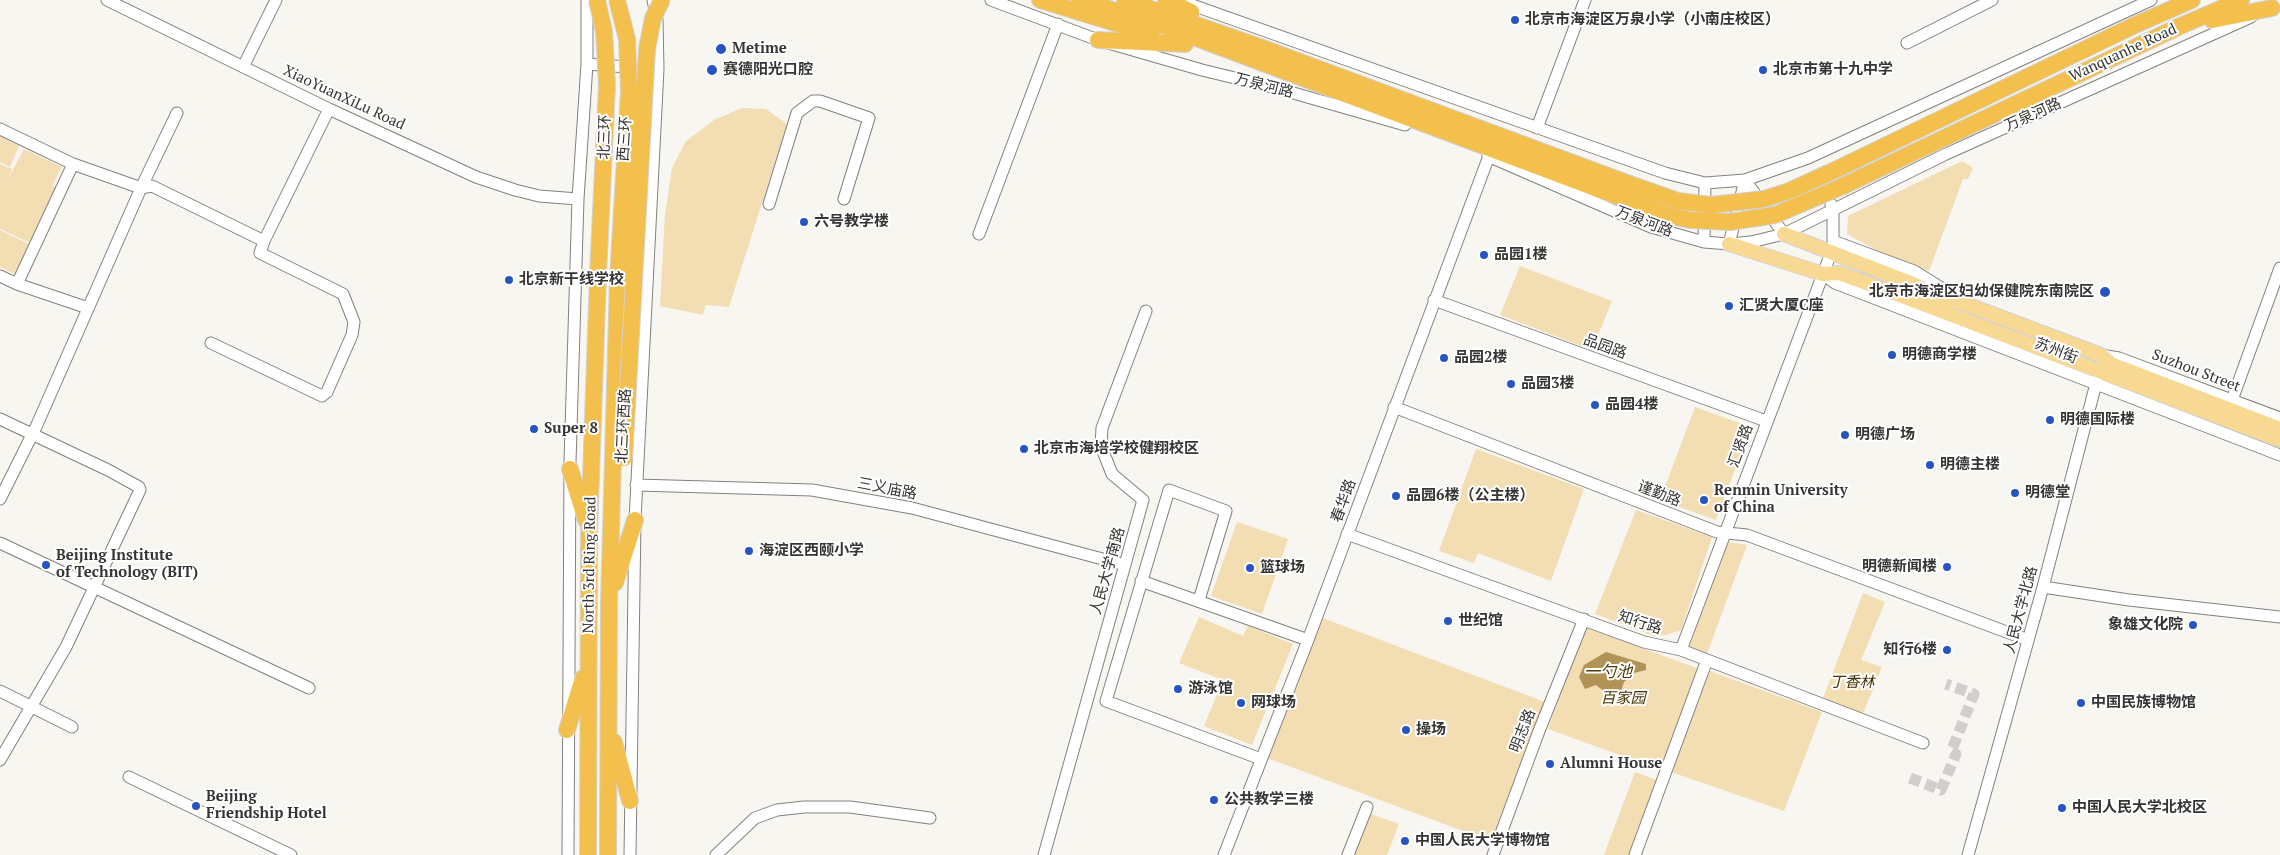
<!DOCTYPE html>
<html>
<head>
<meta charset="utf-8">
<style>
	body { margin:0 }
	canvas { display:block; background:#f8f6f1 }
</style>
</head>
<body>
<canvas width="2280" height="855"></canvas>
<script>
const ctx = document.querySelector('canvas').getContext('2d');
ctx.lineJoin = 'round';
function paint(path, color) { ctx.fillStyle = color; ctx.fill(path, 'evenodd'); }
const poly = rows => new Path2D(rows.map(r => 'M' + r).join(''));
function strokePath(path, color, width, dash) { ctx.strokeStyle = color; ctx.lineWidth = width; ctx.lineCap = dash ? 'butt' : 'round'; ctx.setLineDash(dash || []); ctx.stroke(path); }
function write(font, color, halo, rows, align = 'center') {
  ctx.font = font + ' "PT Serif","Noto Sans SC",serif'; ctx.lineWidth = 4; ctx.setLineDash([]); ctx.textBaseline = 'middle'; ctx.strokeStyle = halo; ctx.fillStyle = color; for (const [text, x, y, turn = 0] of rows) {
    ctx.save(); ctx.translate(x, y); ctx.rotate((+turn || 0) * Math.PI / 180); ctx.textAlign = isNaN(turn) ? turn : align; if (halo) ctx.strokeText(text, 0, 0); ctx.fillText(text, 0, 0); ctx.restore();
  }
}
paint(poly([
	[742,108,766,109,787,124,729,307,706,305,703,315,660,306,665,215,672,168,686,141,714,120],
	[0,137,19,146,10,167,0,162],
	[24,149,62,167,52,186,65,192,39,247,0,229,0,164,12,169,8,179],
	[1962,161,1973,168,1968,179,1963,179,1929,271,1887,256,1847,234,1848,216],
	[0,230,39,249,25,279,0,267],
	[1520,266,1612,301,1592,350,1500,315],
	[1695,407,1751,427,1716,520,1660,500],
	[1476,449,1584,489,1551,581,1478,553,1474,563,1439,551],
	[1636,510,1712,537,1681,630,1666,635,1654,636,1595,614],
	[1237,522,1288,539,1262,614,1211,596],
	[1728,542,1747,545,1707,654,1701,656,1689,648],
	[1863,593,1885,602,1861,660,1882,667,1862,716,1822,701],
	[1199,617,1243,636,1248,626,1293,644,1252,745,1204,726,1223,680,1179,663],
	[1320,617,1545,702,1493,842,1267,758],
	[1585,627,1699,669,1661,770,1548,729],
	[1710,671,1822,712,1784,811,1671,772],
	[1635,772,1659,781,1631,855,1604,855],
	[1368,813,1399,824,1387,855,1351,855]
]), '#f3ddb3');
paint(poly([
	[1606,652,1646,664,1646,670,1634,673,1624,682,1620,695,1605,692,1596,685,1585,689,1579,677,1584,665]
]), '#b19356');
strokePath(poly([
	[1910,778,1941,790,1956,754,1951,752,1974,694,1946,684]
]), '#d1cfcb', 11, [11, 5.5]);
const minor = poly([
	[107,0,329,109,476,177,515,190,539,196,578,199],
	[991,0,1098,40,1202,70,1276,88,1405,125],
	[1181,1,1665,173,1705,183,1745,180,1808,158,2151,0],
	[1907,43,1992,0],
	[587,64,653,69],
	[243,67,276,0],
	[1537,128,1585,0],
	[0,129,73,164,17,284],
	[1488,156,1651,227,1704,242,1729,244,1751,242,1784,234,1946,154,2251,17],
	[73,164,141,188,152,186,264,241,329,109],
	[1745,180,1784,234],
	[769,204,797,113,813,101,820,101,869,118,844,199],
	[1831,204,1833,210,1833,241,1914,271,1951,294,1958,301],
	[979,234,1058,24],
	[1704,242,1705,183],
	[1729,244,1745,180],
	[1823,274,1835,283,2280,455],
	[0,276,17,284,88,308],
	[1434,300,1766,421],
	[211,343,322,396,327,392,352,335,354,322,343,294,260,253,264,241],
	[2101,355,2119,358,2280,418],
	[2232,400,2280,268],
	[1394,407,1717,532,1747,535,2028,640],
	[0,419,108,470,139,487,140,490,66,647,0,760],
	[636,485,812,490,912,508,1125,565],
	[0,499,36,427,141,188,177,113],
	[1347,534,1644,642,1681,650,1923,743],
	[0,543,309,688],
	[1141,581,1308,640],
	[2043,587,2129,600,2280,617],
	[1199,600,1226,511,1169,490,1106,701,1261,759],
	[1681,650,1831,253],
	[0,691,72,727],
	[129,777,291,855],
	[568,855,570,462,578,199,587,64,587,0],
	[630,855,635,520,658,69,657,20,653,0],
	[716,855,755,818,777,810,804,807,850,807,930,818],
	[1044,855,1143,500,1112,474,1101,446,1102,428,1146,311],
	[1224,855,1308,640,1489,156],
	[1348,855,1367,807],
	[1493,855,1539,731,1584,619],
	[1635,855,1707,660],
	[1968,855,2043,587,2099,372]
]);
const major = poly([
	[1784,234,1913,284,1947,301,1958,301,2101,355,2111,364,2280,429],
	[1729,244,1823,274,1839,273,1902,296,2280,440]
]);
const highway = poly([
	[1040,0,1151,34],
	[1080,0,1167,27,1622,198],
	[1125,0,1260,47,1627,183],
	[1166,0,1191,12],
	[2212,20,2272,8],
	[1098,40,1185,44],
	[1835,170,2135,25,2192,0],
	[1843,186,2178,27,2241,0],
	[570,469,586,520],
	[615,583,635,520],
	[567,730,583,678],
	[614,742,630,801],
	[588,855,589,533,598,275],
	[608,855,609,602,618,278]
]);
strokePath(minor, '#83817d', 13);
strokePath(major, '#d3d3d2', 16);
strokePath(highway, '#d3d3d2', 18);
strokePath(minor, '#fff', 11);
strokePath(major, '#f8d994', 14);
strokePath(highway, '#f3bf4d', 16);
const highwayBridge = poly([
	[597,0,604,31,607,85,598,275],
	[617,0,627,39,629,91,618,278],
	[1627,183,1678,201,1711,205,1764,199,1789,191,1835,170],
	[1622,198,1671,216,1690,220,1730,222,1775,215,1843,186],
	[624,458,647,49,653,18,662,0]
]);
strokePath(highwayBridge, '#d3d3d2', 18, []);
strokePath(highwayBridge, '#f3bf4d', 16);
for (const [x, y, r, color] of [
	[1515,20,5,"#2754c2"],
	[721,49,6,"#2754c2"],
	[712,70,6,"#2754c2"],
	[1763,70,5,"#2754c2"],
	[804,222,5,"#2754c2"],
	[1484,255,5,"#2754c2"],
	[509,280,5,"#2754c2"],
	[2105,292,6,"#2754c2"],
	[1729,306,5,"#2754c2"],
	[1892,355,5,"#2754c2"],
	[1444,358,5,"#2754c2"],
	[1511,384,5,"#2754c2"],
	[1595,405,5,"#2754c2"],
	[2050,420,5,"#2754c2"],
	[534,429,5,"#2754c2"],
	[1845,435,5,"#2754c2"],
	[1024,449,5,"#2754c2"],
	[1930,465,5,"#2754c2"],
	[2015,493,5,"#2754c2"],
	[1396,496,5,"#2754c2"],
	[1704,500,5,"#2754c2"],
	[749,551,5,"#2754c2"],
	[46,565,5,"#2754c2"],
	[1947,567,5,"#2754c2"],
	[1250,568,5,"#2754c2"],
	[1448,621,5,"#2754c2"],
	[2193,625,5,"#2754c2"],
	[1947,650,5,"#2754c2"],
	[1178,689,5,"#2754c2"],
	[1241,703,5,"#2754c2"],
	[2081,703,5,"#2754c2"],
	[1406,730,5,"#2754c2"],
	[1550,764,5,"#2754c2"],
	[1214,800,5,"#2754c2"],
	[196,806,5,"#2754c2"],
	[2062,808,5,"#2754c2"],
	[1405,841,5,"#2754c2"]
]) { const dot = new Path2D(); dot.arc(x, y, r, 0, 2 * Math.PI); ctx.fillStyle = color; ctx.fill(dot); strokePath(dot, '#fff', 2); }
write('bold 15px', '#363533', '#fff', [
	["北京市海淀区万泉小学（小南庄校区）",1525,20],
	["Metime",732,49],
	["赛德阳光口腔",723,70],
	["北京市第十九中学",1773,70],
	["六号教学楼",814,222],
	["品园1楼",1494,255],
	["北京新干线学校",519,280],
	["北京市海淀区妇幼保健院东南院区",2094,292,"right"],
	["汇贤大厦C座",1739,306],
	["明德商学楼",1902,355],
	["品园2楼",1454,358],
	["品园3楼",1521,384],
	["品园4楼",1605,405],
	["明德国际楼",2060,420],
	["Super 8",544,429],
	["明德广场",1855,435],
	["北京市海培学校健翔校区",1034,449],
	["明德主楼",1940,465],
	["Renmin University",1714,491],
	["of China",1714,508],
	["明德堂",2025,493],
	["品园6楼（公主楼）",1406,496],
	["海淀区西颐小学",759,551],
	["Beijing Institute",56,556],
	["of Technology (BIT)",56,573],
	["明德新闻楼",1937,567,"right"],
	["篮球场",1260,568],
	["世纪馆",1458,621],
	["象雄文化院",2183,625,"right"],
	["知行6楼",1937,650,"right"],
	["游泳馆",1188,689],
	["网球场",1251,703],
	["中国民族博物馆",2091,703],
	["操场",1416,730],
	["Alumni House",1560,764],
	["Beijing",206,797],
	["Friendship Hotel",206,814],
	["公共教学三楼",1224,800],
	["中国人民大学北校区",2072,808],
	["中国人民大学博物馆",1415,841]
], 'left');
write('15px', '#363533', '#fff', [
	["Wanquanhe Road",2123,53,-25],
	["万泉河路",1264,86,14],
	["XiaoYuanXiLu Road",344,98,25],
	["万泉河路",2033,115,-24],
	["北三环",605,137,-88],
	["西三环",625,139,-86],
	["万泉河路",1644,222,21],
	["品园路",1605,347,20],
	["苏州街",2056,351,21],
	["Suzhou Street",2196,371,21],
	["北三环西路",624,426,-87],
	["汇贤路",1741,446,-70],
	["三义庙路",887,489,11],
	["谨勤路",1659,494,21],
	["春华路",1344,501,-70],
	["North 3rd Ring Road",590,565,-89],
	["人民大学南路",1108,571,-74],
	["人民大学北路",2021,610,-75],
	["知行路",1640,623,18],
	["明志路",1523,731,-69]
]);
write('italic 15px', '#463200', '#fff', [
	["丁香林",1852,683],
	["百家园",1623,699]
]);
write('italic 16px', '#4e3906', '#fff', [
	["一勺池",1608,672]
]);
</script>
</body>
</html>
